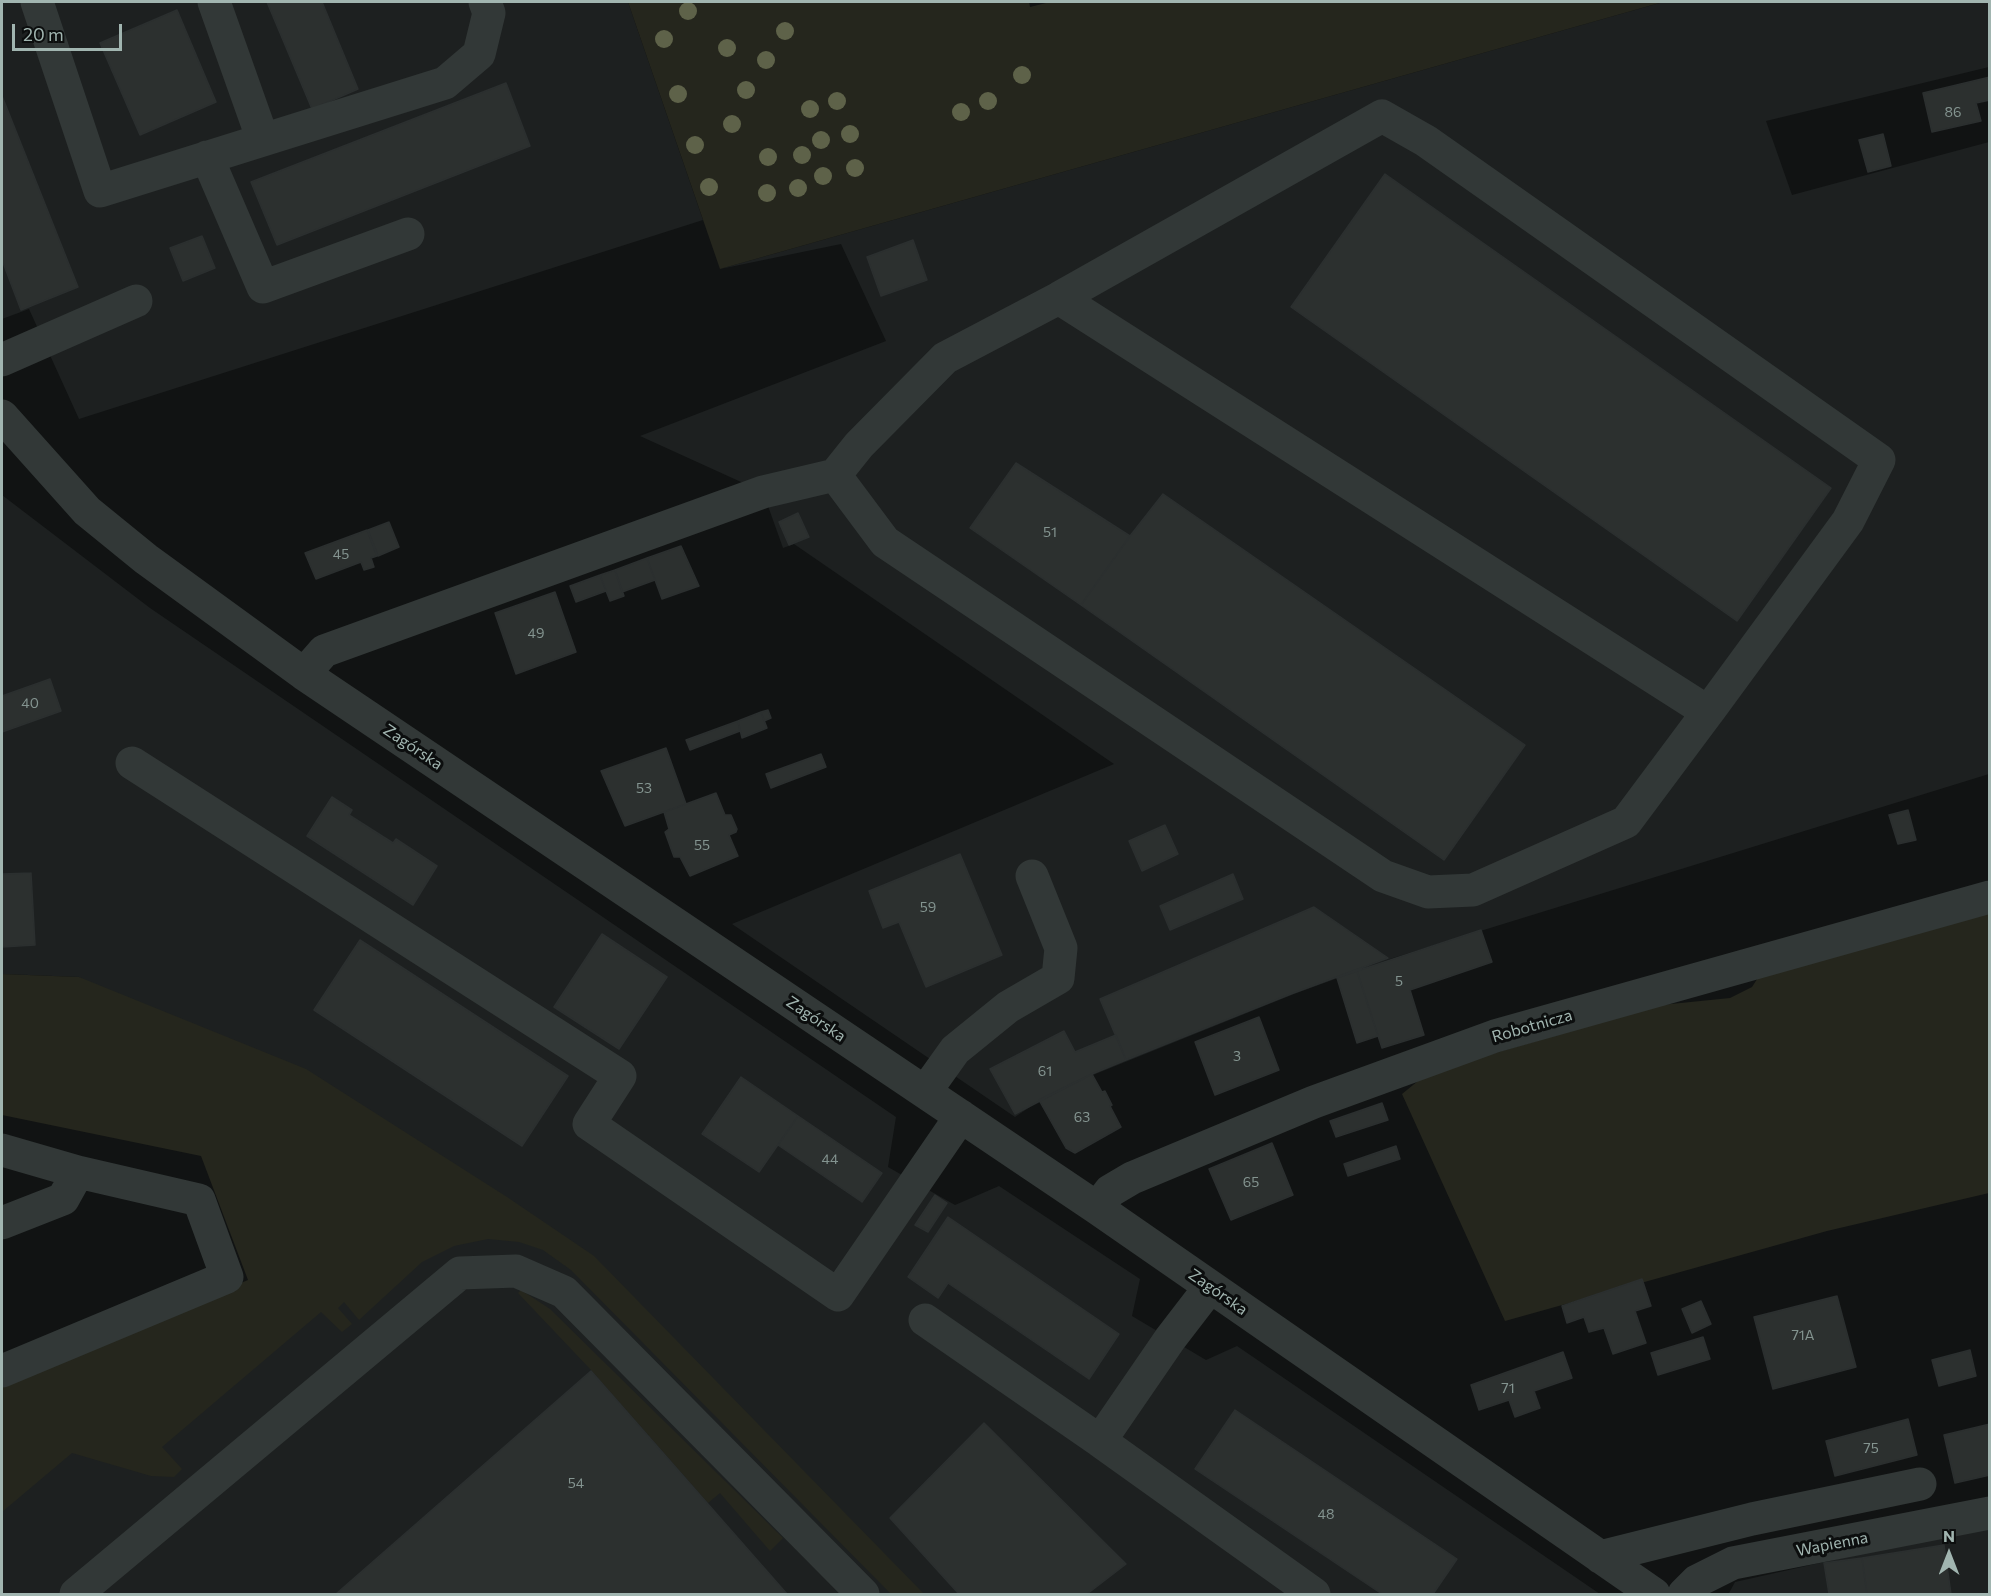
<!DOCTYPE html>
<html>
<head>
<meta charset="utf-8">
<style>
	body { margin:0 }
	#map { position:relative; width:1991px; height:1596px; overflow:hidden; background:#111313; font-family:Commissioner,sans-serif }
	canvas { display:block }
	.frame { position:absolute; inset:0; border:3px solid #a1b5b0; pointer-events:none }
	.north { position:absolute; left:1919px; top:1524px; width:60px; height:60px; -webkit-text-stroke:4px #0c0e0e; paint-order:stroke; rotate:0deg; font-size:16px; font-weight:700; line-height:24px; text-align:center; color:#a1b5b0 }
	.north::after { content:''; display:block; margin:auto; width:21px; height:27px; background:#a1b5b0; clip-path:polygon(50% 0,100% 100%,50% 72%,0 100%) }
	.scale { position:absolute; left:12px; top:24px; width:110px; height:27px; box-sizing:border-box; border:3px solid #a1b5b0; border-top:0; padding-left:8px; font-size:18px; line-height:21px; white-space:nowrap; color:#a1b5b0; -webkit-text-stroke:4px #0c0e0e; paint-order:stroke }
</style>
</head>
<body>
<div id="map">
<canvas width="1991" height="1596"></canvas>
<div class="frame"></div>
<div class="north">N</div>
<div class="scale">20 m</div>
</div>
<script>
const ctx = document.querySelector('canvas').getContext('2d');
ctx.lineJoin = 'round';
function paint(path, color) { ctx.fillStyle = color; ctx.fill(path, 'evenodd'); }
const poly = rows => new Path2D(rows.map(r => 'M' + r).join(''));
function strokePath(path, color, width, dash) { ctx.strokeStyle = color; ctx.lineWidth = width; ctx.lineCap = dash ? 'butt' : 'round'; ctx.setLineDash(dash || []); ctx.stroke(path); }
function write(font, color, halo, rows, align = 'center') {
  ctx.font = font + ' Commissioner,sans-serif'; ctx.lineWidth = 6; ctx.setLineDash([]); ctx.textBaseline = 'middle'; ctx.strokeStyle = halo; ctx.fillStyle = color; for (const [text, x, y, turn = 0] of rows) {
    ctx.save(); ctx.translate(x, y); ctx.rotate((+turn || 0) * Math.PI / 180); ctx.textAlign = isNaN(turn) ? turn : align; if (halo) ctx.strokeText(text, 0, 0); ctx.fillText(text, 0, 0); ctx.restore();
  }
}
paint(poly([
	[2,2,628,2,703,220,79,419,29,309,2,319],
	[1663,2,1989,2,1989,67,1766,121,1792,195,1989,142,1989,774,1393,958,1294,994,1093,1075,1039,1101,1015,1117,732,924,1114,764,794,544,783,548,763,492,640,436,886,341,841,244,720,269],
	[2,495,150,608,896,1117,888,1167,955,1205,999,1186,1140,1279,1132,1316,1206,1360,1237,1346,1600,1594,2,1594,2,1424,331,1296,79,977,2,974],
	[1989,1525,1989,1594,1732,1594,1729,1593,1735,1582]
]), '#1d2020');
paint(poly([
	[628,2,1029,2,1030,7,1050,2,1663,2,720,269],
	[1989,910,1989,1193,1827,1231,1505,1321,1402,1094,1429,1072,1661,1005,1730,998,1752,987,1761,973],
	[2,974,79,977,306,1069,507,1197,594,1256,924,1594,891,1594,571,1270,543,1250,519,1242,488,1239,454,1246,422,1262,359,1320,344,1302,338,1308,352,1324,342,1332,321,1312,162,1447,182,1469,174,1477,151,1476,72,1453,2,1512,2,1384,248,1280,201,1156,2,1115],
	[521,1290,550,1309,783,1538,770,1551,720,1493,708,1503,591,1370,518,1293]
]), '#25261d');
const building = poly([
	[267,2,322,2,358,89,312,109,267,2],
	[177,10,216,102,140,135,100,43,177,10],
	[1990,77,1990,100,1976,103,1981,121,1932,132,1923,93,1990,77],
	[506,83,530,146,277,245,251,182,506,83],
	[2,96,78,287,21,310,2,260,2,96],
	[1883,134,1891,166,1868,172,1859,140,1883,134],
	[1385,174,1831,488,1737,621,1291,307,1385,174],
	[202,236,215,268,183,281,170,248,202,236],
	[913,240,927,280,881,296,867,257,913,240],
	[1016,463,1130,536,1081,605,970,528,1016,463],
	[1163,494,1525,745,1444,860,1081,605,1130,536,1163,494],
	[798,513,809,537,789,545,779,522,798,513],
	[389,522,399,547,378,556,368,530,389,522],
	[367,530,377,556,371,558,374,567,364,570,361,562,316,579,305,553,367,530],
	[681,546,699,586,662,599,647,558,681,546],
	[647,558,655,580,622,592,615,570,647,558],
	[615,570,624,596,610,601,600,575,615,570],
	[600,575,606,591,576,602,570,586,600,575],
	[555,592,576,652,516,674,495,613,555,592],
	[50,679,61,711,2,732,2,696,50,679],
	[768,710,771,718,764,721,761,712,768,710],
	[761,712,767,728,742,738,738,721,761,712],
	[738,721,740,731,690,750,686,740,738,721],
	[666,748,686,804,625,826,601,771,666,748],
	[821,754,826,767,771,788,766,774,821,754],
	[716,793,725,815,731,815,737,829,736,832,729,835,738,856,690,876,680,857,674,857,665,832,669,829,664,812,716,793],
	[332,797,352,810,349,815,393,843,396,839,437,866,413,905,307,836,332,797],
	[1908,810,1916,840,1898,844,1889,815,1908,810],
	[1165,825,1178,854,1142,871,1129,841,1165,825],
	[960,854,1002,955,926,987,899,922,883,928,869,891,960,854],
	[31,873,35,945,2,947,2,874,31,873],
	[1233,874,1243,899,1170,930,1160,906,1233,874],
	[1314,907,1388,958,1291,994,1126,1060,1100,999,1314,907],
	[1481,930,1492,962,1410,990,1424,1035,1382,1048,1357,971,1481,930],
	[602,934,667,977,619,1049,554,1007,602,934],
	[360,940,568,1076,522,1146,314,1010,360,940],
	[1357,971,1378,1036,1357,1043,1337,978,1357,971],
	[1259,1017,1279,1070,1215,1095,1195,1042,1259,1017],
	[1064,1031,1075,1052,1116,1035,1126,1060,1092,1074,1015,1114,990,1069,1064,1031],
	[1092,1074,1102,1092,1105,1091,1112,1105,1110,1106,1121,1127,1075,1153,1066,1148,1039,1100,1092,1074],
	[741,1077,798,1116,759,1172,702,1134,741,1077],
	[1382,1103,1388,1120,1336,1137,1330,1121,1382,1103],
	[798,1116,882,1173,862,1202,778,1145,798,1116],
	[1272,1143,1293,1195,1231,1220,1209,1169,1272,1143],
	[1396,1146,1400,1159,1348,1176,1344,1164,1396,1146],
	[935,1195,947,1203,928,1232,915,1225,935,1195],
	[948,1217,1119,1334,1089,1379,948,1283,938,1298,908,1277,948,1217],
	[1642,1279,1651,1306,1635,1311,1646,1343,1613,1354,1604,1328,1589,1332,1584,1317,1567,1323,1562,1306,1642,1279],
	[1837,1296,1856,1367,1773,1389,1754,1317,1837,1296],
	[1701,1301,1711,1324,1692,1333,1682,1309,1701,1301],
	[1703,1337,1710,1359,1658,1375,1651,1353,1703,1337],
	[1970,1350,1976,1376,1939,1386,1932,1360,1970,1350],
	[1563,1352,1572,1378,1534,1391,1540,1408,1515,1417,1509,1400,1479,1410,1471,1385,1563,1352],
	[591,1371,787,1594,336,1594,591,1371],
	[1235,1410,1457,1559,1433,1594,1382,1594,1195,1469,1235,1410],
	[1908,1419,1917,1455,1835,1476,1826,1441,1908,1419],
	[984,1423,1126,1564,1087,1594,959,1594,890,1518,984,1423],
	[1990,1424,1990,1475,1955,1483,1944,1435,1990,1424],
	[1944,1545,1951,1594,1867,1594,1862,1558,1944,1545],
	[1862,1558,1867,1594,1829,1594,1824,1563,1862,1558]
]);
paint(building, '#2c302f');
strokePath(building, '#2b2f2f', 1.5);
strokePath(poly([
	[37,2,100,191,445,83,479,54,489,13,485,2],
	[214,2,263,140],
	[207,157,263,287,408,234],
	[2,360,136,301],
	[2,416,87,511,146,559,304,674,1097,1208,1654,1594],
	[835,475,885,542,1383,876,1428,892,1473,890,1626,822,1708,712],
	[304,674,324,651,763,492,835,475,859,445,945,358,1059,298,1382,116,1426,141,1879,460,1848,521,1708,712,1059,298],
	[132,763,620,1076,589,1124,838,1295,961,1116],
	[925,1092,955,1050,1008,1007,1058,978,1061,948,1032,876],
	[2,1150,78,1172],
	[1097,1208,1110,1191,1132,1178,1314,1102,1495,1036,1990,897],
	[2,1223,63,1199,78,1172,199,1200,227,1277,2,1371],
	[1210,1287,1170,1339,1100,1441,1314,1594],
	[925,1320,1100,1441],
	[1600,1557,1752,1519,1920,1484],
	[76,1594,460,1273,516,1271,564,1292,863,1594],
	[1684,1594,1697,1581,1733,1563,1990,1513]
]), '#323837', 33);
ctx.fillStyle = '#5e6249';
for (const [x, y] of [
	[688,11],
	[785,31],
	[664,39],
	[727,48],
	[766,60],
	[1022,75],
	[746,90],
	[678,94],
	[837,101],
	[988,101],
	[810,109],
	[961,112],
	[732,124],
	[850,134],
	[821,140],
	[695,145],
	[802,155],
	[768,157],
	[855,168],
	[823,176],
	[709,187],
	[798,188],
	[767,193]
]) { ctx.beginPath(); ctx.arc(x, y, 9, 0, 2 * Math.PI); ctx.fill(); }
write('14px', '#849490', null, [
	["86",1953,112],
	["51",1050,532],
	["45",341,554],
	["49",536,633],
	["40",30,703],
	["53",644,788],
	["55",702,845],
	["59",928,907],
	["5",1399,981],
	["3",1237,1056],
	["61",1045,1071],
	["63",1082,1117],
	["44",830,1159],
	["65",1251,1182],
	["71A",1803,1335],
	["71",1508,1388],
	["75",1871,1448],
	["54",576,1483],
	["48",1326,1514]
]);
write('16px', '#a1b5b0', '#0c0e0e', [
	["Zagórska",413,747,34],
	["Zagórska",816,1019,34],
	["Robotnicza",1532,1026,-16],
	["Zagórska",1218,1292,35],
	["Wapienna",1832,1544,-11]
]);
</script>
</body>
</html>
